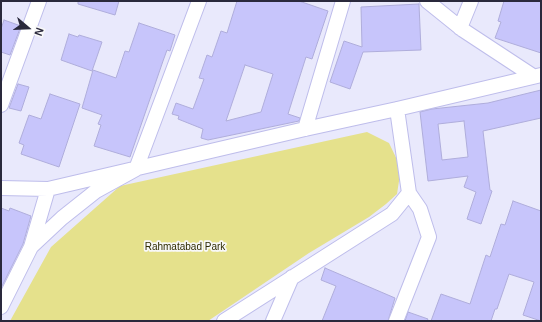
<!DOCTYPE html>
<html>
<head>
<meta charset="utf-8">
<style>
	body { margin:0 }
	#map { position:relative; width:542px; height:322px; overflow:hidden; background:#e9e9fc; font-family:Arial,sans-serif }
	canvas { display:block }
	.frame { position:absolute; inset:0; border:2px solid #2a293c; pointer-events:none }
	.north { position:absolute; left:8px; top:8px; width:40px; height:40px; -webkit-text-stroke:3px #f8f8f8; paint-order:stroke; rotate:109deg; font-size:11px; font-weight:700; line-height:16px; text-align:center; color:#2a293c }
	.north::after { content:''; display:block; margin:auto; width:14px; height:18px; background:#2a293c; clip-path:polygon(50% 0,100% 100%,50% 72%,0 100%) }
</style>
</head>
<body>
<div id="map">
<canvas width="542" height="322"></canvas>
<div class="frame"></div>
<div class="north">N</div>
</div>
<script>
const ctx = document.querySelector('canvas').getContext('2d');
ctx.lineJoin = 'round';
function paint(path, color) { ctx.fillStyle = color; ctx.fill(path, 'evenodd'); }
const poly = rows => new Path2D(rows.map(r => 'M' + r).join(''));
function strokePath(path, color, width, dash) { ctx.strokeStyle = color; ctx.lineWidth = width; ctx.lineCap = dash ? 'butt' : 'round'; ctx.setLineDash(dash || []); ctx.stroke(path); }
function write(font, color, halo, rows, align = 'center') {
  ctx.font = font + ' Arial,sans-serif'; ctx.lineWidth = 3.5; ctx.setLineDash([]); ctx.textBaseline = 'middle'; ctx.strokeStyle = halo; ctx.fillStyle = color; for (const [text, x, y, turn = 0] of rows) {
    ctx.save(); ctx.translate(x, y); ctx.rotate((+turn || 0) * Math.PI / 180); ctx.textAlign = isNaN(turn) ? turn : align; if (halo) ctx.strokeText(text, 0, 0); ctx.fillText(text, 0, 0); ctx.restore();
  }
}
paint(poly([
	[367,132,389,143,401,168,397,194,386,204,369,217,309,253,208,321,10,321,51,247,120,186]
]), '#e5e18c');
const building = poly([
	[78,1,119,1,115,15,78,4,78,1],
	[237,1,299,1,328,11,312,59,306,57,288,114,300,118,299,121,208,140,201,138,203,129,178,119,179,116,172,114,176,103,193,109,204,79,199,78,207,55,212,57,221,31,227,33,237,1],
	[245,65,273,74,261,112,226,121,245,65],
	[504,1,541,1,541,53,495,38,501,22,498,21,504,1],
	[419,4,421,50,363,52,350,89,330,82,344,41,362,47,361,7,419,4],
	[4,20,21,26,10,55,1,52,1,29,4,20],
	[139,23,175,35,170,51,167,50,163,61,130,157,94,146,101,125,98,124,102,115,82,108,93,70,116,78,125,51,129,52,139,23],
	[69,34,78,37,79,35,102,42,92,71,61,60,69,34],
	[18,84,29,87,21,111,9,108,18,84],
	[541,90,541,118,483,131,490,190,492,191,481,224,467,219,476,192,464,187,468,176,428,181,420,112,432,109,488,103,541,90],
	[464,121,468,157,442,160,438,124,464,121],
	[50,94,80,104,59,167,21,154,24,145,19,143,29,115,41,119,50,94],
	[513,201,541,211,541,321,523,315,534,282,509,274,497,309,495,309,491,321,431,321,441,294,470,304,486,255,490,257,501,224,505,225,513,201],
	[1,208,9,211,10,208,31,216,23,244,1,288,1,208],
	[325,268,395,298,388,321,322,321,336,286,321,280,325,268],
	[408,312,428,319,427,321,405,321,408,312]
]);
paint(building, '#c7c5fb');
strokePath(building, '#afaddb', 1);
const street = poly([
	[427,1,463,30,533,76],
	[460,28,471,1],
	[1,105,39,1],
	[305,129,343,1],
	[1,188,48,189,305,129,397,109,541,75],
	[31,247,62,218,96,191,136,169,199,1],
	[1,307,31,247,48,189],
	[224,321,392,214,409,193,397,109],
	[273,321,292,277],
	[396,321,429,237,420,209,409,193]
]);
strokePath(street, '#bebdeb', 16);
strokePath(street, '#fff', 14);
write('10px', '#2e2b00', '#f8f8f8', [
	["Rahmatabad Park",185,247]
]);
</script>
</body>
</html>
